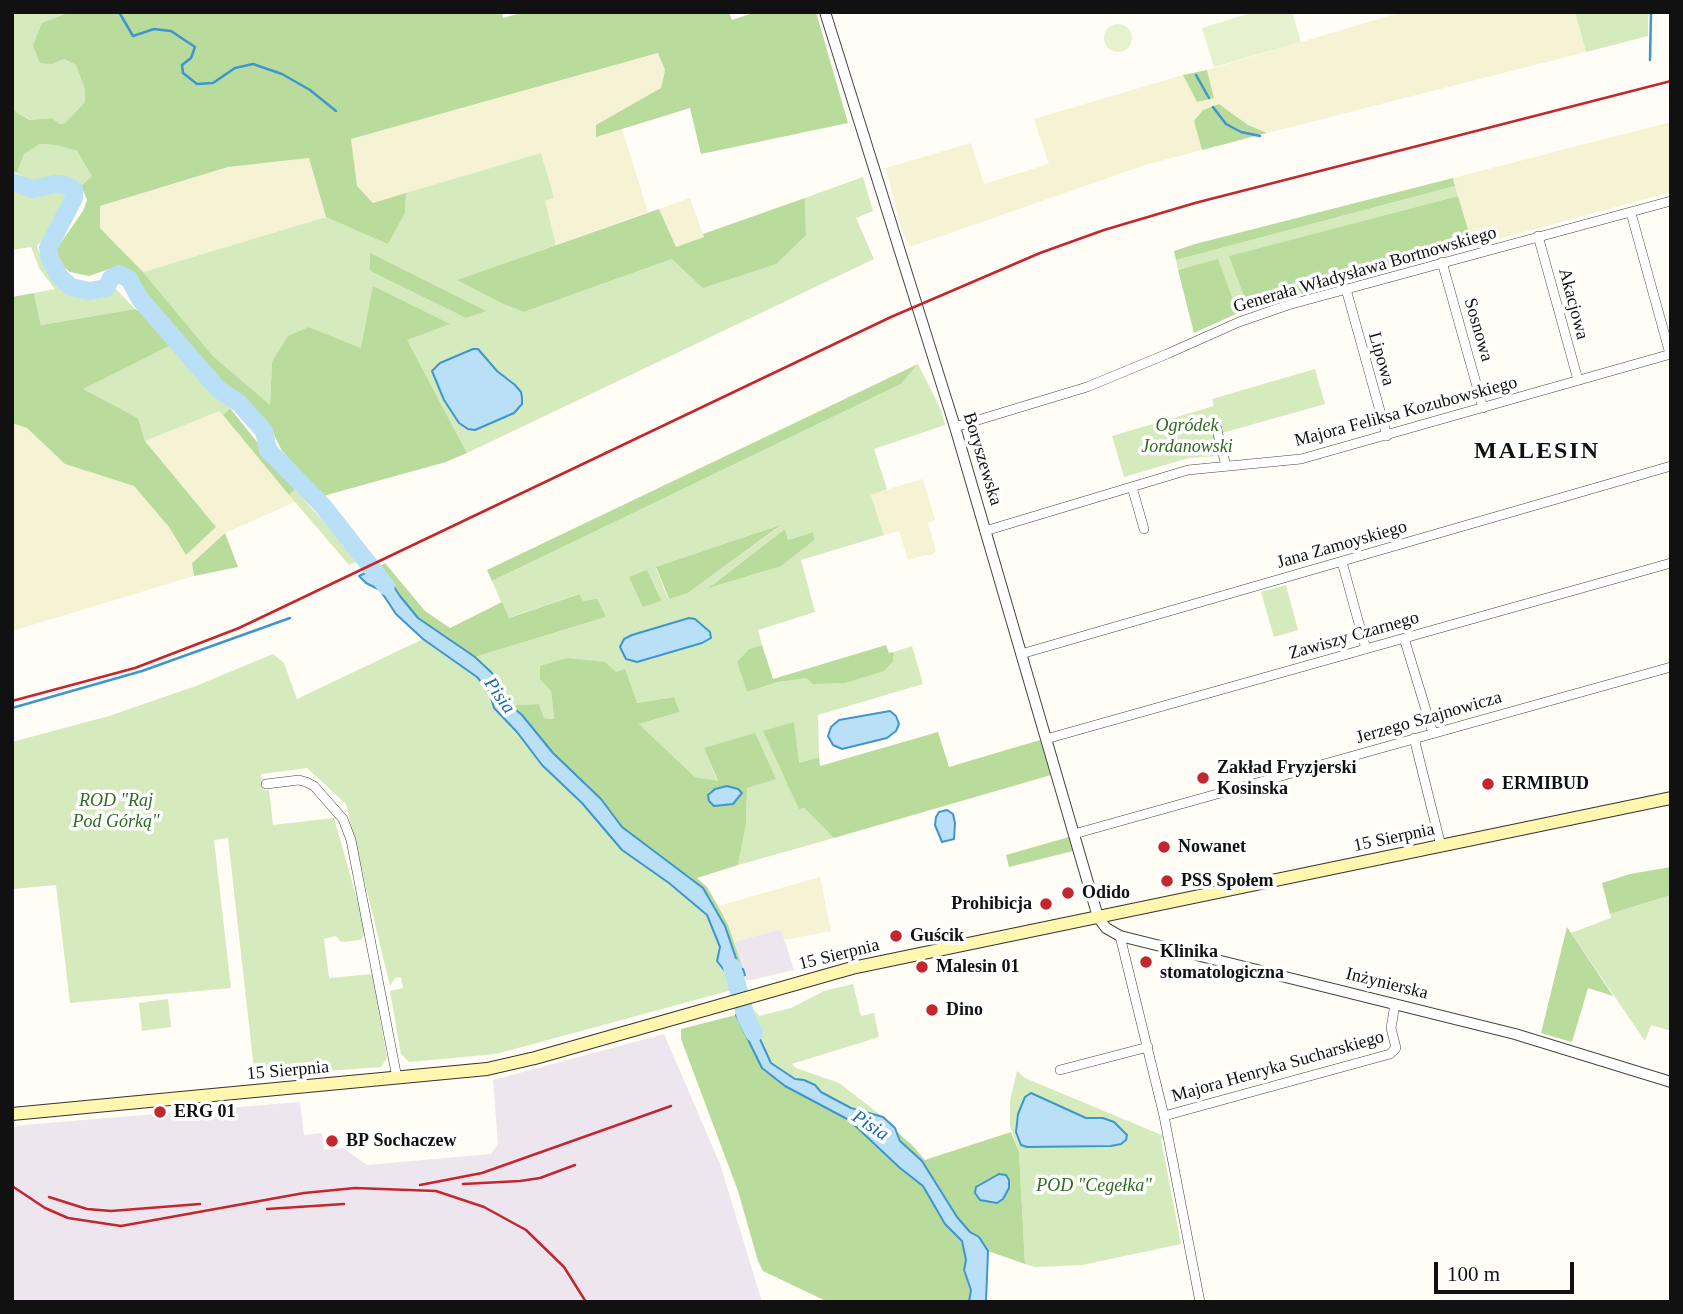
<!DOCTYPE html>
<html>
<head>
<meta charset="utf-8">
<style>
	body { margin:0 }
	#map { position:relative; width:1683px; height:1314px; overflow:hidden; background:#fffdf5; font-family:Georgia,serif }
	canvas { display:block }
	.frame { position:absolute; inset:0; border:14px solid #111; pointer-events:none }
	.scale { position:absolute; left:1434px; top:1262px; width:140px; height:32px; box-sizing:border-box; border:4px solid #111; border-top:0; padding-left:9px; font-size:21px; line-height:24px; white-space:nowrap; color:#111; -webkit-text-stroke:5px #fff; paint-order:stroke }
</style>
</head>
<body>
<div id="map">
<canvas width="1683" height="1314"></canvas>
<div class="frame"></div>
<div class="scale">100 m</div>
</div>
<script>
const ctx = document.querySelector('canvas').getContext('2d');
ctx.lineJoin = 'round';
function paint(path, color) { ctx.fillStyle = color; ctx.fill(path, 'evenodd'); }
const poly = rows => new Path2D(rows.map(r => 'M' + r).join(''));
function strokePath(path, color, width, dash) { ctx.strokeStyle = color; ctx.lineWidth = width; ctx.lineCap = dash ? 'butt' : 'round'; ctx.setLineDash(dash || []); ctx.stroke(path); }
function write(font, color, halo, rows, align = 'center') {
  ctx.font = font + ' Georgia,serif'; ctx.lineWidth = 7; ctx.setLineDash([]); ctx.textBaseline = 'middle'; ctx.strokeStyle = halo; ctx.fillStyle = color; for (const [text, x, y, turn = 0] of rows) {
    ctx.save(); ctx.translate(x, y); ctx.rotate((+turn || 0) * Math.PI / 180); ctx.textAlign = isNaN(turn) ? turn : align; if (halo) ctx.strokeText(text, 0, 0); ctx.fillText(text, 0, 0); ctx.restore();
  }
}
paint(poly([
	[781,929,794,970,747,981,733,942],
	[664,1034,720,1164,762,1302,12,1302,12,1126,300,1102,304,1135,322,1133,324,1150,343,1148,367,1165,491,1154,498,1144,493,1080]
]), '#eee6ef');
paint(poly([
	[1402,12,1575,12,1586,52,1267,133,1248,125,1219,104,1194,121,1202,150,1145,165,910,247,902,231,886,168,971,143,984,184,1049,164,1034,119,1183,75,1197,102,1214,97,1207,70],
	[659,53,665,70,661,88,596,137,622,129,648,212,556,245,544,200,553,198,541,153,374,203,356,186,351,139],
	[1671,122,1671,192,1473,246,1453,178],
	[309,158,326,217,143,272,100,228,100,206,228,167],
	[690,198,704,237,676,248,659,209],
	[219,410,295,502,225,533,192,562,194,576,12,631,12,423,27,428,65,464,134,486,169,527,186,555,215,526,145,441],
	[923,479,935,520,928,523,936,551,931,555,925,555,908,560,899,531,884,535,871,494],
	[820,877,831,931,785,940,781,929,733,942,718,906]
]), '#f6f3d4');
paint(poly([
	[12,12,71,12,52,64,64,59,76,65,85,90,85,102,65,123,58,124,52,118,31,120,16,112,12,107],
	[1575,12,1648,12,1648,36,1586,52],
	[40,144,56,145,77,151,93,176,81,186,72,180,52,179,34,182,17,173,24,154],
	[541,153,554,198,545,201,556,245,458,280,503,304,524,312,672,259,806,235,805,198,863,177,873,211,856,218,874,259,467,453,406,339,449,324,361,348,309,327,272,362,270,406,213,356,143,272,326,217,388,243,405,213,406,193],
	[370,254,466,318,370,271],
	[1455,186,1458,196,1230,256,1246,303,1236,307,1218,260,1178,270,1176,260],
	[12,187,29,195,45,193,53,188,62,192,68,199,67,205,52,221,45,237,37,246,40,254,60,288,77,296,109,293,114,287,135,309,41,325,34,293,55,289,39,268,31,247,12,250],
	[171,345,215,393,228,402,230,408,223,415,219,411,145,441,138,418,82,389],
	[918,364,941,410,945,425,874,449,887,489,871,495,884,535,801,560,815,612,758,630,762,645,749,649,737,662,747,692,778,682,893,661,894,652,912,646,923,684,818,715,819,757,799,763,804,808,834,838,738,865,746,824,747,788,704,748,718,782,695,777,639,724,680,712,674,697,637,703,616,672,551,691,554,719,544,718,539,704,510,705,492,673,475,657,606,617,582,601,578,594,508,618,492,581,901,384],
	[779,527,688,593,668,599,656,568],
	[785,529,788,540,812,532,710,586],
	[1315,369,1325,404,1222,433,1218,422,1211,424,1219,456,1189,458,1124,477,1112,436,1214,406,1212,399],
	[295,490,329,527,357,561,349,565,289,495],
	[1286,585,1298,630,1274,637,1261,592],
	[423,639,477,677,489,691,494,708,517,732,542,765,707,915,720,947,717,961,727,974,732,990,496,1054,409,1062,401,1054,390,991,403,988,401,977,395,978,390,986,346,804,307,768,261,774,263,790,269,790,273,825,334,818,366,931,361,940,341,942,336,936,324,939,329,978,372,974,387,1058,381,1067,262,1076,254,1069,228,838,214,840,231,988,70,1003,56,885,12,889,12,742,109,716,196,686,273,654,284,663,297,699],
	[1671,895,1671,1031,1651,1025,1645,1041,1571,933,1611,918,1610,914],
	[853,984,861,1016,874,1013,879,1037,792,1064,796,1068,839,1083,883,1117,851,1108,821,1092,815,1085,804,1080,795,1079,780,1071,771,1063,759,1037,752,1011,754,1010,759,1016,791,1008,824,991],
	[168,999,171,1027,142,1031,139,1003],
	[1017,1071,1025,1078,1164,1136,1161,1139,1181,1244,1082,1265,1035,1267,1025,1264,1019,1152,1010,1126,1010,1100]
]), '#d5ebbd');
paint(poly([
	[71,12,502,12,503,18,525,12,729,12,732,20,756,12,816,12,848,123,701,154,690,108,596,137,596,125,661,88,665,70,658,53,351,139,357,186,373,203,406,193,405,213,388,244,326,217,309,158,228,167,100,206,100,228,143,272,213,356,270,405,272,362,288,336,309,327,361,348,373,286,450,324,407,340,467,453,446,462,323,496,282,451,268,423,229,389,125,269,115,267,89,276,70,272,55,260,55,251,83,211,87,200,81,186,92,176,77,151,56,145,40,144,24,154,17,173,12,172,12,107,16,112,30,120,52,118,59,124,65,123,85,102,85,90,76,65,64,59,52,64,40,63,33,45,42,23],
	[1207,70,1214,98,1197,102,1183,75],
	[1219,104,1248,125,1267,133,1202,150,1194,121,1203,110],
	[1453,178,1455,186,1176,260,1174,251,1195,244],
	[1458,196,1473,246,1247,309,1194,333,1178,270,1218,259,1236,307,1246,302,1229,256],
	[805,198,806,235,776,264,703,288,672,259,524,312,503,304,457,280,659,209,676,247,704,237,703,234],
	[370,253,486,311,466,318,370,271],
	[34,293,41,325,135,309,147,315,171,345,83,389,138,418,145,441,216,527,186,555,169,527,134,486,65,464,27,428,12,423,12,297],
	[918,364,901,384,492,581,487,570],
	[230,408,295,490,289,495,223,415],
	[781,525,688,593,669,599,656,567],
	[785,529,788,540,813,532,814,540,781,566,708,588],
	[225,533,238,567,194,576,192,563],
	[385,563,425,611,450,628,502,602,509,618,579,594,583,601,597,599,606,617,475,657,418,618,400,596,380,566],
	[647,570,661,601,643,607,629,577],
	[762,645,773,679,886,645,889,653,894,652,893,661,884,671,845,683,813,684,806,678,778,682,747,692,737,662,749,649],
	[567,658,605,662,616,672,625,669,637,703,674,697,680,712,639,724,695,777,718,781,704,748,755,733,776,779,747,788,746,824,738,865,697,878,707,887,718,906,728,925,743,969,740,970,725,926,703,888,622,827,601,799,553,753,522,715,510,705,539,704,544,718,554,719,551,691,540,679,540,666],
	[794,722,799,763,819,757,820,766,938,732,949,767,1040,740,1051,775,834,838,804,808,799,809,763,731],
	[1069,837,1073,851,1009,867,1006,855],
	[1671,867,1671,895,1610,914,1602,883,1630,874],
	[1567,927,1613,996,1588,988,1572,1042,1541,1033],
	[736,1015,762,1068,785,1086,849,1120,900,1168,923,1186,945,1224,962,1241,966,1260,964,1271,971,1290,969,1302,828,1302,763,1271,758,1261,738,1191,681,1039,681,1029],
	[896,1131,913,1146,925,1160,1011,1132,1019,1152,1025,1264,988,1251,979,1237,970,1232,957,1217,922,1161,899,1141]
]), '#b9dc9c');
paint(poly([
	[1254,12,1292,12,1301,42,1214,67,1202,28],
	'1104 38a14 14 0 1 1 28 0a14 14 0 1 1-28 0Z'
]), '#e6f2cf');
const water = poly([
	[473,349,478,349,497,371,515,385,521,392,522,398,522,404,514,413,475,430,468,429,459,423,444,400,432,371,440,363,473,349],
	[380,566,400,596,418,618,475,657,492,673,510,705,522,715,553,753,601,799,622,827,703,888,725,926,740,970,743,969,745,975,742,977,745,986,732,990,727,974,717,961,720,947,707,915,669,883,622,850,582,803,542,765,517,732,494,708,489,691,477,677,423,639,396,614,380,590,366,583,359,576,380,566],
	[689,618,695,619,710,632,711,638,702,643,637,662,626,659,620,647,624,639,632,635,689,618],
	[890,711,896,716,899,724,896,731,887,738,842,749,833,745,828,736,831,727,839,720,890,711],
	[727,786,738,789,742,793,733,804,714,806,709,801,708,795,715,789,727,786],
	[947,810,953,814,955,823,954,839,942,842,935,825,936,817,939,812,947,810],
	[752,1011,759,1037,771,1063,795,1079,804,1080,815,1085,821,1092,851,1108,883,1117,895,1128,900,1141,922,1161,957,1217,970,1232,979,1237,988,1251,986,1302,969,1302,971,1290,964,1270,966,1260,962,1241,945,1224,923,1186,900,1168,849,1120,785,1086,762,1068,736,1015,752,1011],
	[1031,1093,1086,1118,1103,1118,1114,1122,1127,1135,1126,1140,1121,1144,1111,1146,1027,1147,1021,1145,1016,1132,1018,1114,1025,1097,1031,1093],
	[999,1174,1006,1175,1009,1180,1009,1188,1003,1199,997,1203,980,1200,975,1193,976,1187,999,1174]
]);
paint(water, '#b9e0f7');
strokePath(water, '#3f96cf', 2);
strokePath(poly([
	[119,12,133,36,154,29,171,31,195,47,191,58,182,65,183,73,197,84,213,83,235,68,253,64,282,74,310,90,336,111],
	[1650,60,1651,12],
	[1196,75,1209,98],
	[1213,107,1226,124,1241,132,1260,136],
	[12,708,142,671,290,618]
]), '#3f96cf', 2.5);
strokePath(poly([
	[12,182,33,189,55,184,66,185,74,190,74,198,48,248,50,259,60,277,71,287,89,291,106,288,111,278,119,274,129,279,140,299,218,389,239,403,264,431,268,450,323,506,386,586],
	[732,967,746,1017,754,1033]
]), '#b9e0f7', 18);
const minor = poly([
	[1631,213,1670,354],
	[1538,236,1578,380],
	[1442,262,1483,408],
	[1346,289,1387,436],
	[1216,426,1226,466],
	[955,427,1087,387,1167,354,1239,322,1288,305,1671,201],
	[1132,487,1144,529],
	[985,531,1188,470,1301,459,1671,354],
	[1342,562,1366,649],
	[1404,638,1433,733],
	[1021,654,1671,466],
	[1414,738,1441,846],
	[1046,739,1671,563],
	[266,784,299,780,306,782,314,786,343,819,351,840,397,1078],
	[1074,834,1671,667],
	[1120,936,1164,1116,1200,1302],
	[1060,1070,1148,1047],
	[1164,1116,1390,1054,1396,1048,1391,1028,1395,1004]
]);
const tertiary = poly([
	[825,12,955,427,1098,917,1106,928,1120,936,1515,1034,1671,1082]
]);
const secondary = poly([
	[12,1114,487,1069,535,1058,852,968,1671,798]
]);
strokePath(minor, '#444', 10);
strokePath(tertiary, '#444', 12);
strokePath(secondary, '#333', 14);
strokePath(minor, '#fff', 9);
strokePath(tertiary, '#fff', 10);
strokePath(secondary, '#fff6b0', 12);
strokePath(poly([
	[12,701,135,668,239,628,891,317,1040,253,1104,230,1195,203,1671,81],
	[463,1184,520,1181,540,1178,575,1165],
	[420,1185,482,1173,671,1106],
	[12,1186,45,1208,68,1218,121,1226,304,1193,355,1188,436,1191,484,1207,526,1230,564,1267,586,1302],
	[49,1197,87,1209,111,1211,200,1204],
	[267,1209,344,1204]
]), '#c4262e', 2.5);
for (const [x, y, r, color] of [
	[1203,778,7,"#c4262e"],
	[1488,784,7,"#c4262e"],
	[1164,847,7,"#c4262e"],
	[1167,881,7,"#c4262e"],
	[1068,893,7,"#c4262e"],
	[1046,904,7,"#c4262e"],
	[896,936,7,"#c4262e"],
	[1146,962,7,"#c4262e"],
	[922,967,7,"#c4262e"],
	[932,1010,7,"#c4262e"],
	[160,1112,7,"#c4262e"],
	[332,1141,7,"#c4262e"]
]) { const dot = new Path2D(); dot.arc(x, y, r, 0, 2 * Math.PI); ctx.fillStyle = color; ctx.fill(dot); strokePath(dot, '#fff', 2.5); }
write('18px', '#111', '#fff', [
	["Generała Władysława Bortnowskiego",1365,270,-16],
	["Akacjowa",1573,304,75],
	["Sosnowa",1478,330,74],
	["Lipowa",1381,359,74],
	["Majora Feliksa Kozubowskiego",1406,412,-15],
	["Boryszewska",982,459,73],
	["Jana Zamoyskiego",1342,545,-16],
	["Zawiszy Czarnego",1354,636,-16],
	["Jerzego Szajnowicza",1429,718,-16],
	["15 Sierpnia",1394,838,-12],
	["15 Sierpnia",839,955,-14],
	["Inżynierska",1387,984,14],
	["Majora Henryka Sucharskiego",1278,1067,-16],
	["15 Sierpnia",288,1071,-5]
]);
write('italic 18px', '#2f6b1f', '#fff', [
	["Ogródek",1187,426],
	["Jordanowski",1187,447],
	["ROD \"Raj",116,801],
	["Pod Górką\"",116,822],
	["POD \"Cegełka\"",1094,1186]
]);
write('bold 18px', '#111', '#fff', [
	["Zakład Fryzjerski",1217,768],
	["Kosinska",1217,789],
	["ERMIBUD",1502,784],
	["Nowanet",1178,847],
	["PSS Społem",1181,881],
	["Odido",1082,893],
	["Prohibicja",1032,904,"right"],
	["Guścik",910,936],
	["Klinika",1160,952],
	["stomatologiczna",1160,973],
	["Malesin 01",936,967],
	["Dino",946,1010],
	["ERG 01",174,1112],
	["BP Sochaczew",346,1141]
], 'left');
write('italic 19px', '#1768a6', '#fff', [
	["Pisia",499,696,55],
	["Pisia",870,1126,33]
]);
ctx.letterSpacing = '2px';
write('bold 24px', '#111', '#fff', [
	["MALESIN",1537,452]
]);
ctx.letterSpacing = '0px';
</script>
</body>
</html>
